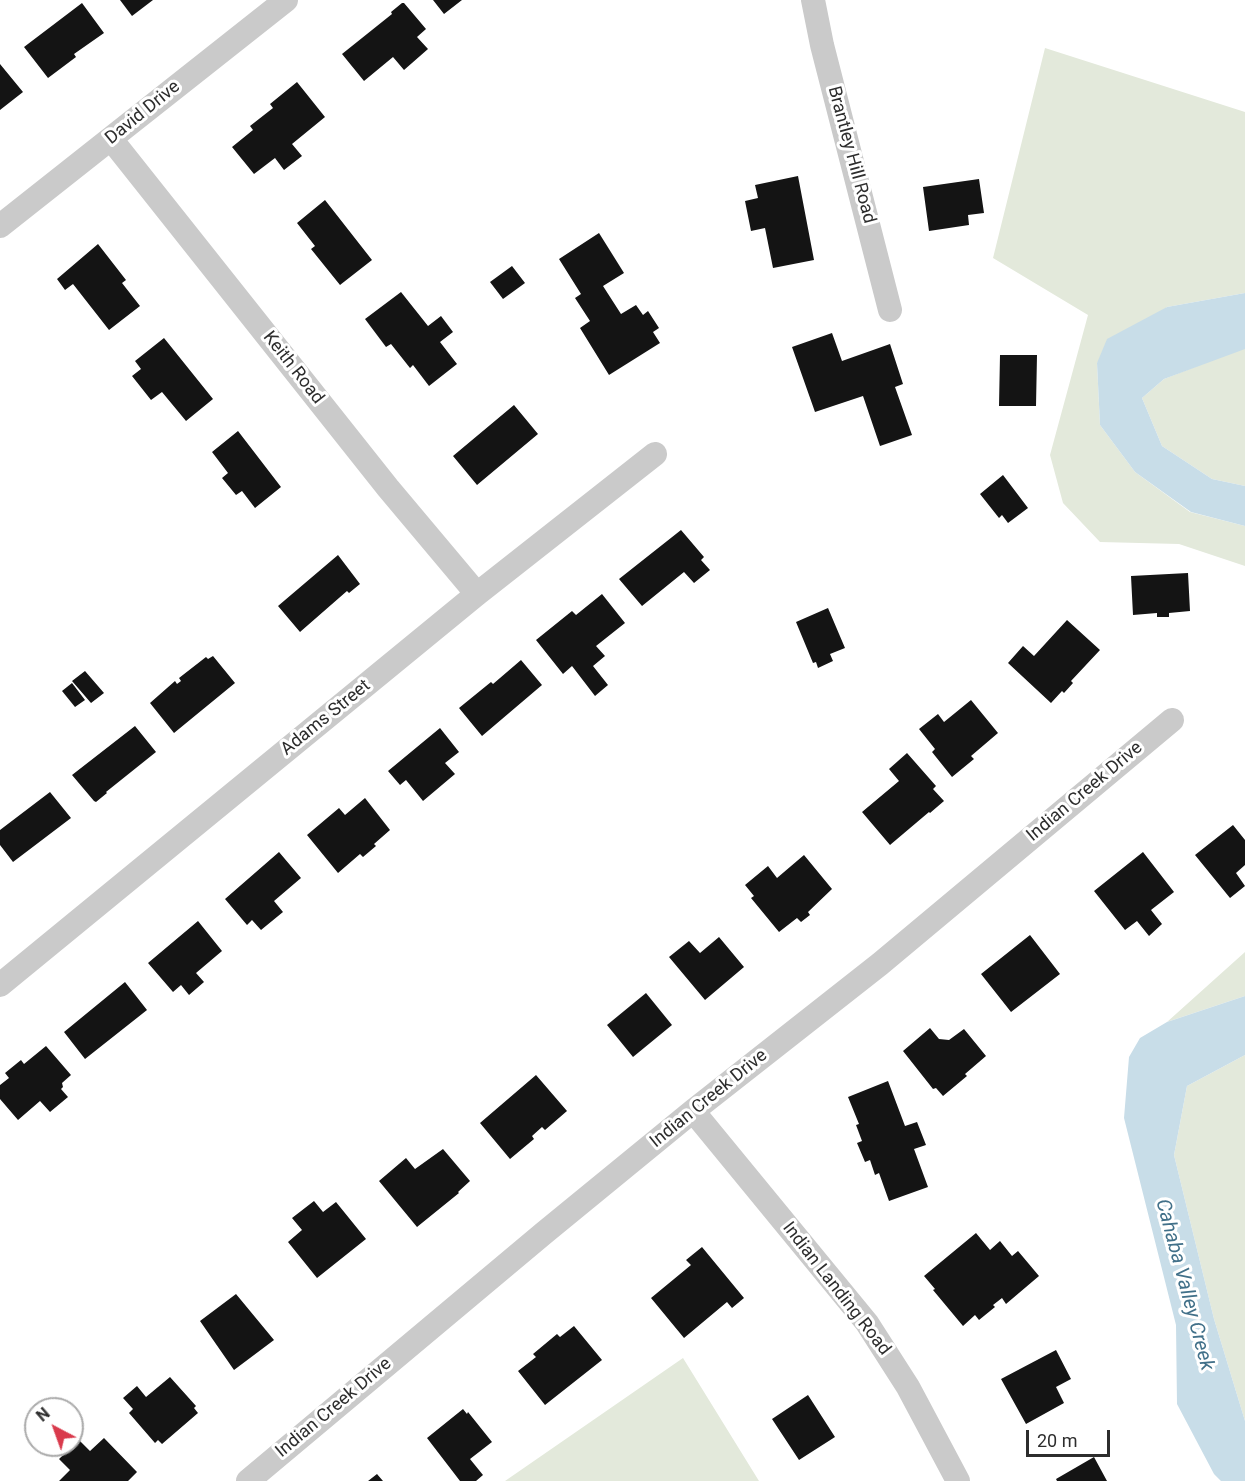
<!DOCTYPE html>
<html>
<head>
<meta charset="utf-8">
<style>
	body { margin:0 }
	#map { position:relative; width:1245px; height:1481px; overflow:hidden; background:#fff; font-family:Roboto,sans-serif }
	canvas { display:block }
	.north { position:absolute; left:24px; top:1397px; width:60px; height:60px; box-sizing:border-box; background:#fff; border:2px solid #ababab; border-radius:50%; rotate:319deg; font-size:16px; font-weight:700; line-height:24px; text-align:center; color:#2d2d2d }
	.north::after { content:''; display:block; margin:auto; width:21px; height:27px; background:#d93a4c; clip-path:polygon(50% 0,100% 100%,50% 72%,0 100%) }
	.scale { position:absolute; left:1026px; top:1430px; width:84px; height:27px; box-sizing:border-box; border:3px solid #2d2d2d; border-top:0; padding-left:8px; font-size:18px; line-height:21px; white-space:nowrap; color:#2d2d2d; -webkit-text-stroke:4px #fff; paint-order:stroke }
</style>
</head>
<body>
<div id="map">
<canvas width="1245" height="1481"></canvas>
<div class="north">N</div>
<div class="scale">20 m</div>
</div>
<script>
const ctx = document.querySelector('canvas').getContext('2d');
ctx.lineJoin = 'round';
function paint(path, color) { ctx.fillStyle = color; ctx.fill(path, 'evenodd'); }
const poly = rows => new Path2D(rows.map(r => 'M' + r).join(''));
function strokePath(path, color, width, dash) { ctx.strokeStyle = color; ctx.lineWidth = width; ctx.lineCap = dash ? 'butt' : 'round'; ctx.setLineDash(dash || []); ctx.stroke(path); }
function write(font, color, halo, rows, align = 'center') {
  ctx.font = font + ' Roboto,sans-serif'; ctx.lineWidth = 6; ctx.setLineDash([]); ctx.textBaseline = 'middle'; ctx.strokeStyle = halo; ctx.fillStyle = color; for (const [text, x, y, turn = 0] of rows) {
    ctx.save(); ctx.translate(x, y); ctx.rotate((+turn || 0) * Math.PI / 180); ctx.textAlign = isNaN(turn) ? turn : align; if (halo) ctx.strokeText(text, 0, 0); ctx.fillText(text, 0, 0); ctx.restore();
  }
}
paint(poly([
	[1045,48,1245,112,1245,293,1167,307,1097,363,1100,425,1135,472,1190,512,1245,526,1245,566,1179,544,1100,542,1063,503,1050,455,1088,315,993,258],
	[1241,349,1245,349,1245,486,1212,479,1162,446,1142,398,1164,379],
	[1245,952,1245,996,1167,1022],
	[1245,1055,1245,1421,1214,1319,1174,1155,1187,1086],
	[683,1358,759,1481,505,1481]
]), '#e3e9db');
paint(poly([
	[1245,293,1245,349,1164,379,1142,398,1162,446,1212,479,1245,486,1245,526,1191,512,1135,472,1100,425,1097,363,1107,339,1167,307],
	[1245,996,1245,1055,1187,1086,1174,1155,1214,1319,1245,1421,1245,1481,1221,1481,1214,1474,1177,1404,1176,1325,1124,1118,1129,1057,1140,1038,1167,1022]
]), '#c8dde8');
paint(poly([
	[120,0,153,0,132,16],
	[433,0,462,0,444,14],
	[82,3,104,33,74,54,76,57,48,78,24,47],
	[402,3,404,3,426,29,417,37,428,49,404,70,393,57,364,81,342,54,392,14,391,12],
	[0,64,23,92,0,110],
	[297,82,325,117,292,144,302,156,284,170,275,158,254,174,232,147,253,130,250,126,273,108,270,104],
	[798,176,814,260,773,268,765,228,751,231,745,201,758,198,755,185],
	[979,179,984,213,968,215,969,225,929,231,923,187],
	[325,200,372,260,340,285,311,249,315,246,297,223],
	[599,233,624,273,603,286,621,314,636,305,643,315,648,311,659,328,653,332,660,343,609,375,580,328,590,321,575,298,581,294,559,259],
	[98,244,126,280,122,283,140,306,109,330,73,284,65,290,57,279],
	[512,266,525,283,503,299,490,282],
	[401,292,428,326,441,316,453,332,440,342,457,364,429,386,413,365,410,368,391,344,386,347,365,319],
	[832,333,842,361,890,344,903,384,895,387,912,435,880,446,863,396,815,412,792,347],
	[164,338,213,399,186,421,162,392,151,400,132,376,141,369,135,361],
	[1000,355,1037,355,1036,406,999,406],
	[514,405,538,434,477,485,453,456],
	[238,431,281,487,255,508,242,491,236,495,222,478,228,473,212,452],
	[1003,475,1028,508,1008,523,1002,515,999,518,980,494],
	[681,530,704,557,701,560,710,570,694,583,684,572,642,606,619,579],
	[338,555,360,584,349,593,347,591,300,632,278,606],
	[1188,573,1190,611,1169,613,1169,617,1157,617,1157,613,1133,615,1131,576],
	[602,594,625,623,596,646,605,656,593,666,608,685,595,696,572,666,563,674,536,640,572,611,576,615],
	[828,608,845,648,830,654,833,661,818,668,816,662,813,663,796,622],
	[1067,620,1100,650,1071,681,1073,683,1064,693,1062,691,1051,703,1008,663,1023,646,1034,656],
	[213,656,235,683,174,733,150,703,175,681,177,684,181,681,179,678,206,657,208,659],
	[521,660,542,685,482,736,459,708,491,682,493,684],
	[85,671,104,693,91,703,72,681],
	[72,683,85,700,75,707,62,691],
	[971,700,998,733,971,756,974,759,952,777,932,752,935,749,919,729,938,714,944,722],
	[135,726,156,752,106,792,107,793,96,802,94,801,72,775],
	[440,728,459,752,445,763,455,774,423,801,406,780,400,785,388,771],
	[907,753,936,786,933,789,944,801,930,813,929,812,890,845,862,812,899,781,889,769],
	[50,792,71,818,13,862,0,845,0,830],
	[365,798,390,830,374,844,376,846,363,857,360,854,338,873,307,835,339,808,345,815],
	[1233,825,1245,840,1245,865,1236,873,1245,886,1230,898,1195,855],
	[279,852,301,878,274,901,283,912,261,930,252,920,247,925,225,899],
	[1143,852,1174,892,1151,910,1162,924,1149,936,1137,921,1125,930,1094,891],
	[804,855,832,889,808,912,810,915,801,922,797,918,779,932,751,898,754,896,745,885,768,866,777,878],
	[198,921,222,951,196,973,204,982,189,995,181,985,173,992,148,963],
	[1030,935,1060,974,1011,1012,981,974],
	[719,937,744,967,705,1000,669,957,689,941,700,953],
	[125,982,147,1010,85,1059,64,1032],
	[646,993,672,1025,633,1057,607,1025],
	[930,1028,939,1039,949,1040,964,1029,986,1056,965,1074,967,1076,943,1096,936,1088,933,1089,903,1051],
	[46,1046,71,1075,62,1083,63,1087,61,1089,68,1097,50,1112,40,1101,18,1120,0,1099,0,1085,9,1078,5,1073,21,1060,24,1064],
	[536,1075,567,1111,545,1130,542,1127,532,1136,534,1139,510,1159,480,1123],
	[888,1081,905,1126,917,1122,926,1145,914,1149,928,1187,889,1201,879,1173,875,1175,870,1160,865,1162,857,1143,862,1141,856,1125,859,1124,848,1097],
	[443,1149,470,1181,458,1192,459,1193,417,1227,379,1181,406,1158,415,1169],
	[314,1201,323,1212,336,1202,366,1239,317,1278,288,1242,302,1230,292,1218],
	[976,1233,990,1250,1000,1241,1012,1256,1018,1251,1039,1276,1006,1304,1002,1298,993,1305,995,1307,979,1320,975,1315,963,1326,933,1290,935,1289,924,1276],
	[702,1247,744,1298,732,1308,727,1302,684,1338,651,1298,691,1265,686,1260],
	[236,1294,274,1340,234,1370,200,1321],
	[574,1326,602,1360,545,1405,518,1371,536,1357,533,1354,557,1334,560,1337],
	[1056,1350,1071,1379,1056,1387,1064,1403,1026,1424,1001,1379],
	[170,1377,196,1406,194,1408,198,1413,162,1444,158,1440,155,1443,129,1413,133,1409,123,1398,137,1386,146,1397],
	[808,1395,835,1437,799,1460,772,1419],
	[463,1409,467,1414,468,1412,492,1442,470,1459,483,1475,476,1481,460,1481,427,1438],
	[104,1438,137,1472,128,1481,59,1481,70,1470,59,1459,79,1440,90,1451],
	[1094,1457,1107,1481,1057,1481,1056,1479],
	[377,1474,383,1481,368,1481]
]), '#141414');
strokePath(poly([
	[813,0,822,45,890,310],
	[111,139,388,488,477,594],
	[0,226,286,0],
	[0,985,477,594,655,454],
	[693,1111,867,1323,908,1387,958,1481],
	[248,1481,544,1233,693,1111,880,964,1172,720]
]), '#cacaca', 24);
write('18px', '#2d2d2d', '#fff', [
	["David Drive",143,113,-39],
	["Brantley Hill Road",851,155,75],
	["Keith Road",293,368,52],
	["Adams Street",326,718,-39],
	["Indian Creek Drive",1085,792,-40],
	["Indian Creek Drive",709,1099,-39],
	["Indian Landing Road",836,1289,52],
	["Indian Creek Drive",334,1408,-40]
]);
write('italic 20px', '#417089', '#fff', [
	["Cahaba Valley Creek",1184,1285,75]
]);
</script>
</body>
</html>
